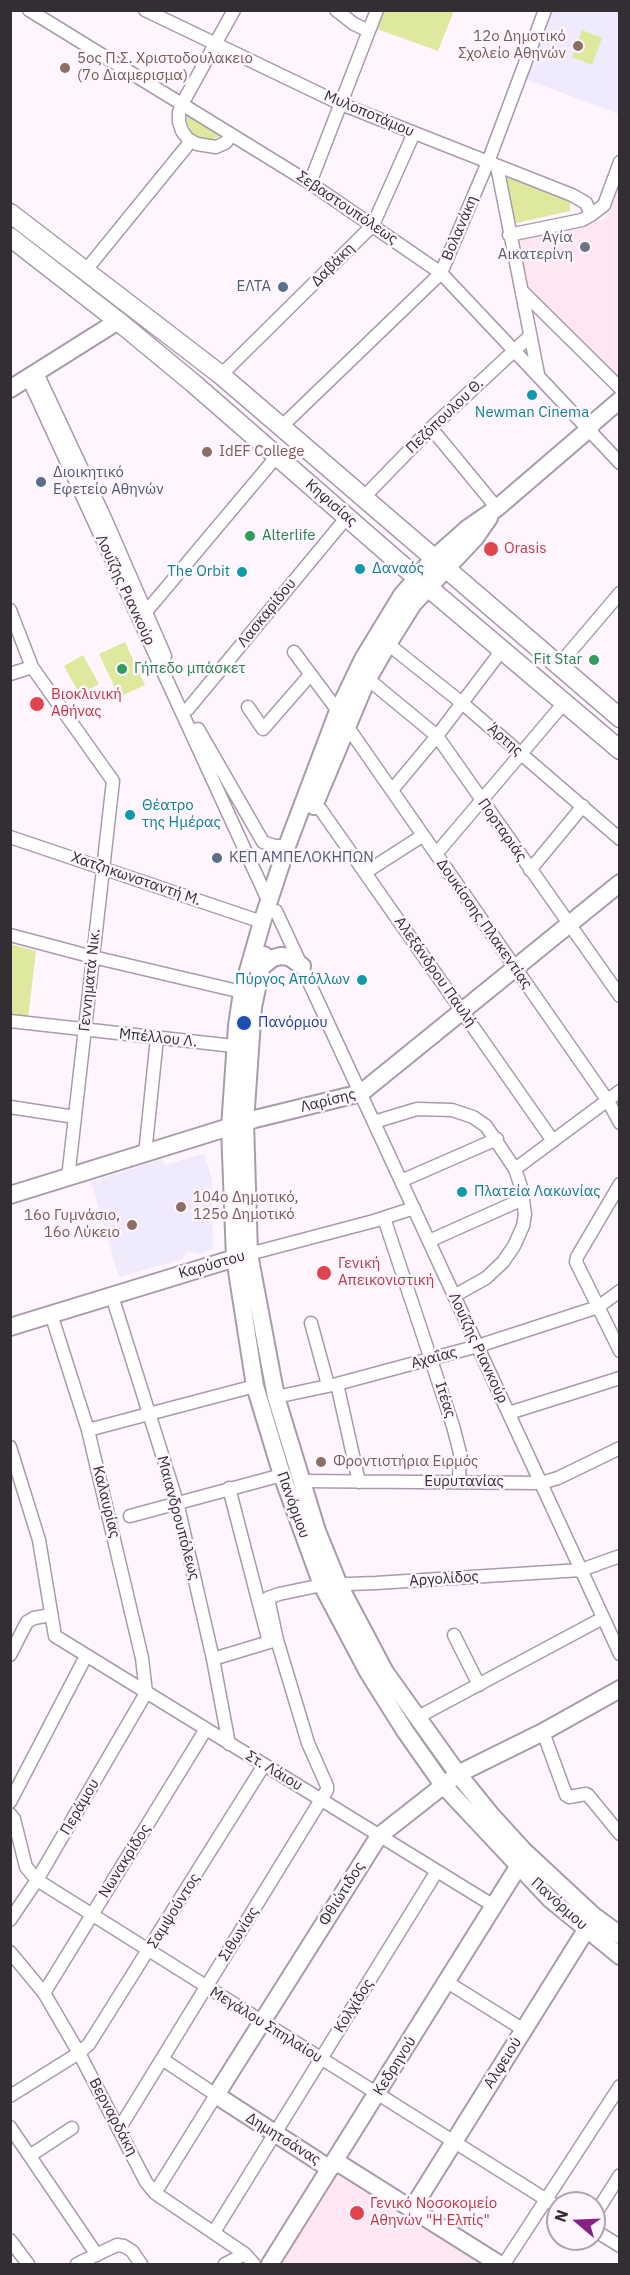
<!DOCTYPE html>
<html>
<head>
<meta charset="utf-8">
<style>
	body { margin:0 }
	#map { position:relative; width:630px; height:2275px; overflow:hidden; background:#fef5ff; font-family:"IBM Plex Sans",sans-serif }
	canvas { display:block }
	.frame { position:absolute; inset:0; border:12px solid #332e34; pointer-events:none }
	.north { position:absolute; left:546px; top:2191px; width:60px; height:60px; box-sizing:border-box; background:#fef5ff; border:2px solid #ada5ae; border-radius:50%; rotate:289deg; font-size:16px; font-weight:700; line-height:24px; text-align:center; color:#332e34 }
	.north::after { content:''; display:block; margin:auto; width:21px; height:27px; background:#862189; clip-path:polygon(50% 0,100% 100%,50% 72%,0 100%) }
</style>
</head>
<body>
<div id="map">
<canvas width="630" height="2275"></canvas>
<div class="frame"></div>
<div class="north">N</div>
</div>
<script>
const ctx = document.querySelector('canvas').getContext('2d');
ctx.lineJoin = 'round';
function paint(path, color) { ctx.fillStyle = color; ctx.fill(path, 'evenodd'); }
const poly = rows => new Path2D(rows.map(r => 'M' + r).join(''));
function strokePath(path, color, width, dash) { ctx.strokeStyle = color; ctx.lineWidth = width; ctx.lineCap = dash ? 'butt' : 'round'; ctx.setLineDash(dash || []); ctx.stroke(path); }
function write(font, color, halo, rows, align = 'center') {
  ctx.font = font + ' "IBM Plex Sans",sans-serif'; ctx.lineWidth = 5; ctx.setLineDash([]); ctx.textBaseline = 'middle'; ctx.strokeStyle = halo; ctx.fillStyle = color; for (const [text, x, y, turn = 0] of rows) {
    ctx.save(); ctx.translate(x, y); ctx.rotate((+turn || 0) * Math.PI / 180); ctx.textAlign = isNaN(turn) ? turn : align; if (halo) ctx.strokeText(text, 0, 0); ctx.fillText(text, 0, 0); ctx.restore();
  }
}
paint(poly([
	[550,11,619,11,619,114,525,79],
	[204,1153,212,1180,213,1249,200,1254,187,1251,183,1259,119,1277,91,1182,162,1159,165,1165]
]), '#f0ebfc');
paint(poly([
	[619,181,619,380,528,292,518,241,604,220],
	[334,2169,489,2264,280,2264]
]), '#fee7f3');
paint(poly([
	[384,11,384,10,454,11,438,51,377,29],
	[582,30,602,38,592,65,572,57],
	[187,115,221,136,207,141,194,136,187,123],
	[503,176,571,200,570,211,512,224],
	[125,642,145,685,119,697,99,654],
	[83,655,99,684,80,695,64,666],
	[10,944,36,951,28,1018,11,1016]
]), '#dee99e');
const street = poly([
	[29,10,310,183,441,273,620,463],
	[145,10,341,104,572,195,586,203,591,215],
	[336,10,354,24,369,31],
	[232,135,225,143,216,147,197,144,188,139,182,131,179,122,179,112,182,104,234,10],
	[497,166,538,374],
	[310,183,377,10],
	[509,235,582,220,591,215,604,205,620,162],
	[86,270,191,141],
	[522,291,620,388],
	[37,373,105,518,165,656],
	[221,375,373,225,414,133],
	[28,378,268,900],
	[281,427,441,273,488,162,545,10],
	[431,428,497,508],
	[363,498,431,428,530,336],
	[10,610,32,667,113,781,68,1178],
	[145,613,277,456],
	[388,644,462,703,620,839],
	[294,652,338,711],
	[558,666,620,593],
	[10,674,32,667],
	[366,682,374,684,437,736,620,996],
	[248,707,263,729,310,675],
	[188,709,347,517],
	[347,726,608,1101,620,1123],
	[198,729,263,842,275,846,287,846],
	[392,790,437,736,502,650],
	[314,806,321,810,553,1141],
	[10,837,262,922],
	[436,854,564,703],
	[530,870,583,806],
	[366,872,422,836],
	[276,911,620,1654],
	[10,935,93,957,242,992],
	[10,1021,234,1046],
	[10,1107,75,1117],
	[374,1122,417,1109,452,1110,473,1117,486,1126,515,1169,521,1187,525,1214,523,1226,514,1246,503,1262,486,1278,454,1296],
	[145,1154,157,1038],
	[515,1169,620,1091],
	[401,1181,497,1139],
	[620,1184,577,1257,576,1262,620,1351],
	[384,1218,453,1426,460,1453,459,1482],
	[429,1241,523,1199],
	[249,1254,374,1221,414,1208],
	[112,1296,177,1502,213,1659,229,1744],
	[51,1314,88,1430,142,1658,146,1693],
	[311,1323,328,1385],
	[337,1384,359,1482],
	[276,1397,337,1384,478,1346,598,1307,620,1291],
	[509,1413,620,1378],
	[88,1430,255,1386],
	[10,1447,39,1540,55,1636,494,1906],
	[300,1481,541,1483,558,1478,620,1448],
	[229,1488,269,1642],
	[130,1516,282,1475],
	[454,1635,479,1685],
	[10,1655,27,1622,34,1618,51,1615],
	[213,1659,276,1640],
	[418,1717,603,1618],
	[543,1732,566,1795,569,1797,586,1794,588,1795,620,1834],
	[10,1802,86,1656],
	[10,1814,14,1819,26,1867,37,1880,558,2207],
	[10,1920,37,1880,146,1693],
	[10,1952,44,1993,79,2053,146,2182,155,2193,245,2254,254,2264],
	[447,1982,524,2030],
	[44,1993,206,1729],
	[10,2096,79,2053,89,2044,264,1765],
	[10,2127,97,2255],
	[119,2129,327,1790,327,1786,308,1743,277,1640,268,1598,279,1594,322,1585,376,1583,581,1570,620,1556],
	[31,2155,72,2128],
	[155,2193,216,2095,162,2059],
	[594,2216,620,2175],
	[594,2230,620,2246],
	[214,2232,437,1871],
	[10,2240,28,2264],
	[77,2264,117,2245,124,2246,132,2251,141,2264],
	[225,2264,245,2254],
	[504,2264,620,2086]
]);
const secondary = poly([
	[10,389,118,321],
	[620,400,593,423,589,429,497,508,468,528,433,559,402,595,363,659,338,711,287,846,262,922,242,992,237,1026,230,1128,235,1258,255,1386,282,1475,322,1585,368,1672,405,1731,443,1785,550,1899,620,1956],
	[314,806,366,682,388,644,413,604,475,538,489,518],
	[264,955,253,1007,245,1122,249,1254,276,1397,317,1531,339,1585,385,1672,458,1774,492,1816,523,1850,594,1916,620,1935],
	[260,968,273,958,281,956,289,957,302,966],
	[10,1195,255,1119,361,1093,620,883],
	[10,1327,245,1255],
	[412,2209,591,1922],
	[270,2264,518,1867],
	[499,2264,340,2164,331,2166,324,2165,216,2095,379,1836,458,1774,543,1732,620,1689]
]);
const primary = poly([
	[10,213,221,375,620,718],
	[10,237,118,321,193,383,396,560,620,750]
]);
strokePath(street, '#a89baa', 15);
strokePath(secondary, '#a89baa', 20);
strokePath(primary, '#a89baa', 21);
strokePath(street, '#fff', 12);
strokePath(secondary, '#fff', 16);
strokePath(primary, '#fff', 18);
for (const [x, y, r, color] of [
	[578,46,6,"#8d6e63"],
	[65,68,6,"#8d6e63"],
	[585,247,6,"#6b7280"],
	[283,287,6,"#5c6f8a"],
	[532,395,6,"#0f9aa8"],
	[207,452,6,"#8d6e63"],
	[41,482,6,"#5c6f8a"],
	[250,536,6,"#2e9e5b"],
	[491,549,8,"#e0444e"],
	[360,569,6,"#0f9aa8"],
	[242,572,6,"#0f9aa8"],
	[594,660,6,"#2e9e5b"],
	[122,669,6,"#2e9e5b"],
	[37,704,8,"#e0444e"],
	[130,815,6,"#0f9aa8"],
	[217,858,6,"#5c6f8a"],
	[362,980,6,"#0f9aa8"],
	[244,1023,8,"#1a4fb4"],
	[462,1192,6,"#0f9aa8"],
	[181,1207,6,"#8d6e63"],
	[132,1225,6,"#8d6e63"],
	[324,1273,8,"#e0444e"],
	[321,1462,6,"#8d6e63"],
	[357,2213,8,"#e0444e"]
]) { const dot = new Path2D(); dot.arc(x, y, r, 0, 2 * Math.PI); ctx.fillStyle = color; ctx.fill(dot); strokePath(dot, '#fef5ff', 2); }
write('15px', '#785e54', '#fef5ff', [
	["12ο Δημοτικό",566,37,"right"],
	["Σχολείο Αθηνών",566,54,"right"],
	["5ος Π.Σ. Χριστοδουλακειο",77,59],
	["(7ο Διαμερισμα)",77,76],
	["IdEF College",219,452],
	["104ο Δημοτικό,",193,1198],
	["125ο Δημοτικό",193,1215],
	["16ο Γυμνάσιο,",120,1216,"right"],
	["16ο Λύκειο",120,1233,"right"],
	["Φροντιστήρια Ειρμός",333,1462]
], 'left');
write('15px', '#332e34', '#fef5ff', [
	["Μυλοποτάμου",369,114,23],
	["Σεβαστουπόλεως",347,208,34],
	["Βολανάκη",460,228,-67],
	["Δαβάκη",333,265,-45],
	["Πεζόπουλου Θ.",445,416,-44],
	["Κηφισίας",331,503,41],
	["Λουΐζης Ριανκούρ",125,590,65],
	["Λασκαρίδου",267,613,-51],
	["Άρτης",505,740,41],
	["Πορταριάς",502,830,55],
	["Χατζηκωνσταντή Μ.",136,879,19],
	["Δουκίσσης Πλακεντίας",484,924,55],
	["Αλεξάνδρου Παυλή",435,972,55],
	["Γεννηματά Νικ.",90,980,-84],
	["Μπέλλου Λ.",158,1038,6],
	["Λαρίσης",328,1101,-14],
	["Καρύστου",212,1265,-16],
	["Λουΐζης Ριανκούρ",478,1348,65],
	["Αχαΐας",434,1358,-15],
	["Ιτέας",445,1400,72],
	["Ευρυτανίας",464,1482],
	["Καλαυρίας",106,1502,76],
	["Πανόρμου",293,1505,70],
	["Μαιανδρουπόλεως",178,1518,75],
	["Αργολίδος",444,1579,-4],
	["Στ. Λάιου",274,1771,31],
	["Περάμου",80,1807,-60],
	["Νωνακρίδος",125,1861,-58],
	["Φθιώτιδος",342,1894,-58],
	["Πανόρμου",559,1904,42],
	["Σαμψούντος",174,1911,-58],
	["Σιθωνίας",239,1934,-58],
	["Κολχίδος",354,2006,-58],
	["Μεγάλου Σπηλαίου",266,2025,32],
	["Αλφειού",503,2063,-58],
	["Κεδρηνού",395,2066,-58],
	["Βερναρδάκη",113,2117,62],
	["Δημητσάνας",283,2139,32]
]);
write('15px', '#5b616d', '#fef5ff', [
	["Αγία",573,238],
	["Αικατερίνη",573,255]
], 'right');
write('15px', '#4e5e75', '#fef5ff', [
	["ΕΛΤΑ",271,287,"right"],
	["Διοικητικό",53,473],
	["Εφετείο Αθηνών",53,490],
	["ΚΕΠ ΑΜΠΕΛΟΚΗΠΩΝ",229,858]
], 'left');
write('15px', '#0d838f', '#fef5ff', [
	["Newman Cinema",532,413,"center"],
	["Δαναός",372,569],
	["The Orbit",230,572,"right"],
	["Θέατρο",142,806],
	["της Ημέρας",142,823],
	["Πύργος Απόλλων",350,980,"right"],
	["Πλατεία Λακωνίας",474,1192]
], 'left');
write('15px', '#27864d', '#fef5ff', [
	["Alterlife",262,536],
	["Fit Star",582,660,"right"],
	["Γήπεδο μπάσκετ",134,669]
], 'left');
write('15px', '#be3a42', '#fef5ff', [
	["Orasis",504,549],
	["Βιοκλινική",51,695],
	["Αθήνας",51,712],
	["Γενική",338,1264],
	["Απεικονιστική",338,1281],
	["Γενικό Νοσοκομείο",370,2204],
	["Αθηνών \"Η Ελπίς\"",370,2221]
], 'left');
write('15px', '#164399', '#fef5ff', [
	["Πανόρμου",258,1023]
], 'left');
</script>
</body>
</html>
